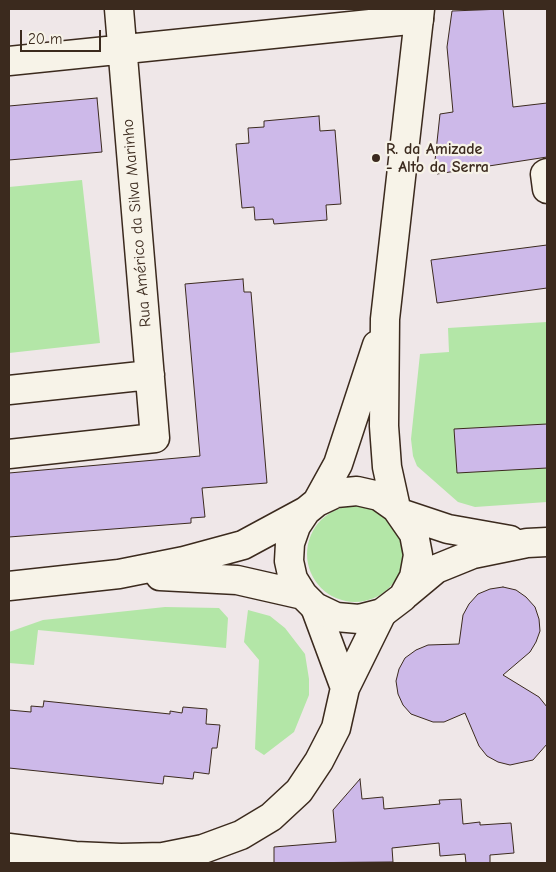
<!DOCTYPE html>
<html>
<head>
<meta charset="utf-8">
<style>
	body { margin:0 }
	#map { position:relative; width:556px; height:872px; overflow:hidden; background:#efe7e8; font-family:"Comic Neue",sans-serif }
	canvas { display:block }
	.frame { position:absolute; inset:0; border:10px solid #3b2a1e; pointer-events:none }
	.scale { position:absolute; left:20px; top:30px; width:81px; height:22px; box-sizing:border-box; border:2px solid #3b2a1e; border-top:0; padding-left:6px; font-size:15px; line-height:18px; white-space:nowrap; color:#3b2a1e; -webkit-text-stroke:4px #f7f3e8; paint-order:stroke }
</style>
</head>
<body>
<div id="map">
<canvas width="556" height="872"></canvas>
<div class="frame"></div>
<div class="scale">20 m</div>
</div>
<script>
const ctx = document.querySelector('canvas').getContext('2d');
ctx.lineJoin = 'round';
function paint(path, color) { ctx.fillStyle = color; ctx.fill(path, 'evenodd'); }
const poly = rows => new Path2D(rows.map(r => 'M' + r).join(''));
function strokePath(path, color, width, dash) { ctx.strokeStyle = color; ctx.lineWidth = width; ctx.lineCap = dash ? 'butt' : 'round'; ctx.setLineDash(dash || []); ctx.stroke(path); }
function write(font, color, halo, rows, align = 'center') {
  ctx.font = font + ' "Comic Neue",sans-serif'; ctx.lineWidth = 4.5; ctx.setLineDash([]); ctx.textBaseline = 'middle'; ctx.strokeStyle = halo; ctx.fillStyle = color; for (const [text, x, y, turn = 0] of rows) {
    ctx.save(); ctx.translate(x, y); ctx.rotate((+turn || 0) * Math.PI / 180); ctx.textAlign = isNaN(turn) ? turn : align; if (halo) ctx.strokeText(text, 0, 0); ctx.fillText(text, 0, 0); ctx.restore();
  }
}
paint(poly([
	[82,180,100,343,9,353,9,187],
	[547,322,547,502,475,507,458,502,417,466,413,456,411,439,420,354,449,352,448,328],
	'307 554a48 48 0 1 1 96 0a48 48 0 1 1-96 0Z',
	[165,607,219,608,228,618,226,648,38,630,34,665,9,663,9,632,43,620],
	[248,610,270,616,285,628,305,654,309,679,309,695,294,732,264,755,255,749,259,660,244,642]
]), '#b3e6a7');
const building = poly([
	[503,9,513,107,547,103,547,157,437,174,438,169,434,170,440,114,453,112,447,47,452,11,503,9],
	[97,98,102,152,9,160,9,106,97,98],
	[319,116,320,131,335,130,341,204,326,205,327,220,274,224,273,219,255,220,254,207,242,208,236,144,249,143,248,128,264,127,264,121,319,116],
	[547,245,547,288,437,303,431,260,547,245],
	[243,279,244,292,251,292,267,483,202,488,205,517,191,518,191,523,9,537,9,473,200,456,185,284,243,279],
	[547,424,547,468,457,473,454,429,547,424],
	[503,587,516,590,526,597,535,607,539,619,540,631,536,642,530,652,503,675,539,697,547,707,547,744,533,760,510,765,498,762,487,756,479,746,465,713,444,722,433,722,411,714,403,705,398,694,396,681,399,669,405,658,416,650,428,645,459,644,463,615,469,604,478,594,490,589,503,587],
	[44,701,170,714,170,711,182,713,183,707,207,709,206,724,220,725,217,748,212,748,209,774,194,772,193,779,164,776,163,784,9,768,9,710,31,712,31,706,43,707,44,701],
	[360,779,362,799,383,797,384,809,440,804,439,800,461,799,463,824,480,822,480,825,511,823,514,853,490,855,490,863,466,863,465,854,440,856,439,843,392,848,393,862,274,863,274,847,336,842,333,810,360,779]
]);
paint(building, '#cdb9e9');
strokePath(building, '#3b2a1e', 1);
const street = poly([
	[9,61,419,19],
	[547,173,545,174,547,189],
	[9,390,150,375],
	[9,454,155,438,119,9],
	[315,607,345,688],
	[9,848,75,856,121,858,163,857,203,849,241,835,271,817,299,791,319,761,336,728,345,688,382,613]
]);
const secondary = poly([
	[317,502,338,464,377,345],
	[396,508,387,467,384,426,385,319,420,9],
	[403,514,448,529,510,540],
	[160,576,237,580,303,595],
	[9,586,119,574,184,561,243,545,306,511,317,502,336,493,357,491,379,496,396,508,414,534,418,555,414,577,403,597,382,613,359,619,336,617,315,607,303,595,293,579,289,561,290,543,296,526,306,511],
	[406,594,436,569,473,554,527,543,547,542]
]);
strokePath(street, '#3b2a1e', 31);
strokePath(secondary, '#3b2a1e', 31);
strokePath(street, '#f7f3e8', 28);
strokePath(secondary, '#f7f3e8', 28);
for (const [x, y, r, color] of [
	[376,158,5,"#3b2a1e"]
]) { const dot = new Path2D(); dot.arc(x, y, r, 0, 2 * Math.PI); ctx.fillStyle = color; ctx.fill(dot); strokePath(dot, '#f7f3e8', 2); }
write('bold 16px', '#3b2a1e', '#f7f3e8', [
	["R. da Amizade",386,149],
	["- Alto da Serra",386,167]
], 'left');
write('16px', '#3b2a1e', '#f7f3e8', [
	["Rua Américo da Silva Marinho",137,223,-95]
]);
</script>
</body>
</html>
